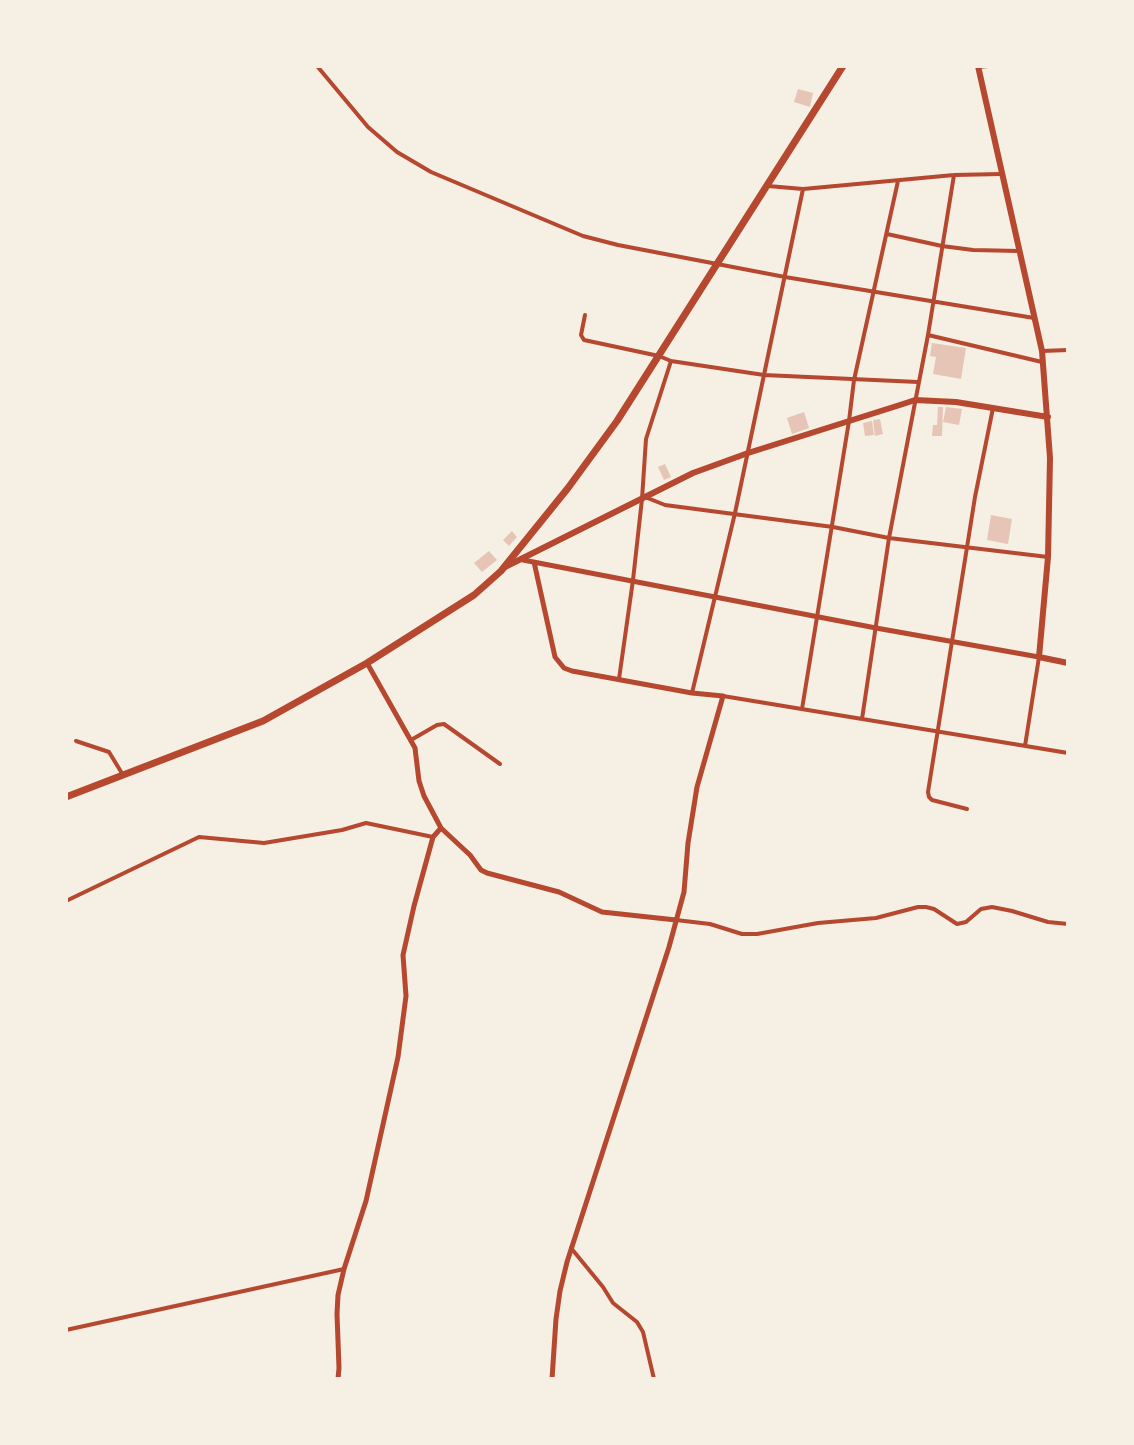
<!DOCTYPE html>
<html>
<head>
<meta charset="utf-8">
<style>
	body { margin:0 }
	#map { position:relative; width:1134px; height:1445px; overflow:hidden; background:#f6efe4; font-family:"Alegreya Sans",sans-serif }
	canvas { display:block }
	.frame { position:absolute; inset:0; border:68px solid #f6efe4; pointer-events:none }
</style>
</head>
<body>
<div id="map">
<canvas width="1134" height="1445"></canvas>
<div class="frame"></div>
</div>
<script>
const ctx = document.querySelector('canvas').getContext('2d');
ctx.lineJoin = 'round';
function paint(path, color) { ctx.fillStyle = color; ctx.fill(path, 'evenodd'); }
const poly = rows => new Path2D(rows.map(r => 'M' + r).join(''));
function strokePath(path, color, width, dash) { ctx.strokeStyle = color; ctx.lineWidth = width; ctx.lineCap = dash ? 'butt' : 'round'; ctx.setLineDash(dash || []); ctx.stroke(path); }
paint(poly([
	[798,89,813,93,810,107,794,102],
	[932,343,966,348,961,379,933,374,936,357,930,356],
	[938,407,943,407,942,436,932,436,933,425,937,425],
	[946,407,962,409,959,425,943,422],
	[804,412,809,428,792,434,787,418],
	[880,419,883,434,875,436,873,420],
	[872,421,874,435,865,436,863,423],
	[665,464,671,477,664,480,658,467],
	[991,515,1012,519,1008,544,987,540],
	[512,531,517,537,509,546,503,540],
	[489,551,497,560,482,572,474,563]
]), '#e6c5b7');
strokePath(poly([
	[317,66,368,127,397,152,431,172,583,236,618,245,785,277,1034,318],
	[978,67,988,66],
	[768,186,803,189,954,175,1001,174],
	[887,234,942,246,973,250,1019,251],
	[585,315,581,335,584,340,659,356,671,361,764,375,918,382],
	[928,335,1042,362],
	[1042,351,1068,350],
	[645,497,665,505,833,527,889,538,1048,557],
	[619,679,633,580,642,499,646,439,671,361],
	[692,693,735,513,803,189],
	[723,696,1068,753],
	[802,709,849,421,854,380,898,181],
	[862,719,889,538,928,335,954,175],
	[411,740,437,725,444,724,500,764],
	[76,741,109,752,123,775],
	[1025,746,1039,657],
	[967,809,932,800,929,797,928,792,975,497,993,408],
	[66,901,199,837,264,843,342,830,366,823,433,837],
	[676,920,710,924,742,934,757,934,818,923,876,918,918,907,926,907,934,909,957,924,966,922,981,909,992,907,1012,911,1048,922,1068,924],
	[571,1248,603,1287,613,1303,637,1322,643,1332,654,1379],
	[66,1330,344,1269]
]), '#b5482f', 4);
strokePath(poly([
	[523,560,876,628,1039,657],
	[534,562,555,657,564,668,572,671,692,693,723,696,697,787,688,843,684,892,669,947,567,1262,560,1291,556,1319,552,1379],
	[367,663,415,748,419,781,424,796,441,828,470,855,481,870,487,873,559,892,602,912,676,920],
	[338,1379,339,1368,337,1314,338,1295,344,1269,366,1201,398,1057,406,996,403,955,414,906,433,837,441,828]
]), '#b5482f', 5);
strokePath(poly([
	[978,66,1042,351,1050,458,1048,557,1039,657,1068,663],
	[505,567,693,473,748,453,903,404,915,400,956,402,1048,417]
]), '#b5482f', 6);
strokePath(poly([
	[66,797,263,721,367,663,474,595,501,571,568,488,617,421,843,66]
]), '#b5482f', 7);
</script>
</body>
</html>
